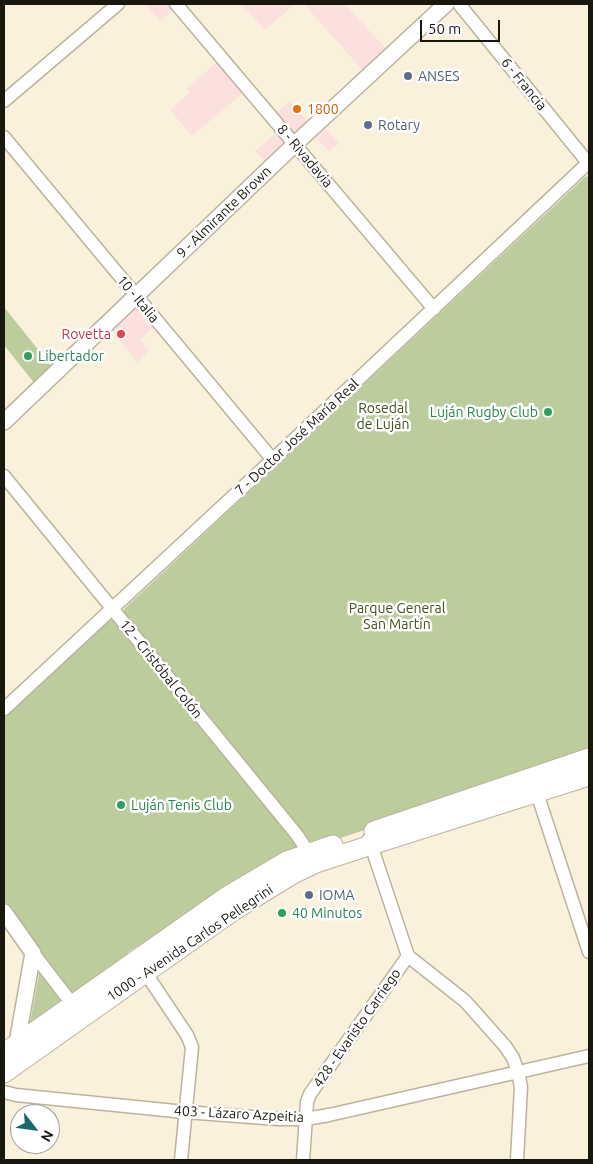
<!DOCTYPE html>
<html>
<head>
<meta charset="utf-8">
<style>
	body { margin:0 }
	#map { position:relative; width:593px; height:1164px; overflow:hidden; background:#f9f1dc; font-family:Ubuntu,sans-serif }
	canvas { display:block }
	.frame { position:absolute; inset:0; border:5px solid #1a170f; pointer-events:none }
	.north { position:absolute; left:10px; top:1104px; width:50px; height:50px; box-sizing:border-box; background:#fff; border:1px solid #a3a29f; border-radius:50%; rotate:120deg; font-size:14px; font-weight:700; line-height:20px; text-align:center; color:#1a170f }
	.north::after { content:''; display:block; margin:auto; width:18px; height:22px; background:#19676a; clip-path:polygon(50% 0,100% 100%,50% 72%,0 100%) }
	.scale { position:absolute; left:420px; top:20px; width:80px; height:22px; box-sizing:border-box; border:2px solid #1a170f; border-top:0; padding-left:6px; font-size:15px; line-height:18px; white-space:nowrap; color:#1a170f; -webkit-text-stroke:4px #fff; paint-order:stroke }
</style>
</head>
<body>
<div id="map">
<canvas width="593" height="1164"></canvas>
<div class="frame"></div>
<div class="north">N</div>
<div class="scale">50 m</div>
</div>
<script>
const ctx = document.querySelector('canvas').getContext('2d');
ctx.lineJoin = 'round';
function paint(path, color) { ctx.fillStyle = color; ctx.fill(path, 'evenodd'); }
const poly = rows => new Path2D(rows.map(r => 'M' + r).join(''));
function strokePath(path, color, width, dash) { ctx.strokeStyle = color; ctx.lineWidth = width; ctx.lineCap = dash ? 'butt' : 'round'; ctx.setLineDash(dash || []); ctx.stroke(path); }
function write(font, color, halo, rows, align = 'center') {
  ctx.font = font + ' Ubuntu,sans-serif'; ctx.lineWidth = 5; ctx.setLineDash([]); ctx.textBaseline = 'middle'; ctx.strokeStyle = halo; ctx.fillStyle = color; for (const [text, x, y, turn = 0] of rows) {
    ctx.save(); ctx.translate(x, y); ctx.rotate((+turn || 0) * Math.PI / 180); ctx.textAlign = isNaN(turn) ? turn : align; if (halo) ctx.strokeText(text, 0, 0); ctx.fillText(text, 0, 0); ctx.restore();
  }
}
paint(poly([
	[145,4,169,4,174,9,160,21],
	[241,4,295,4,265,30],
	[304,4,345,4,388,51,365,73],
	[217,62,243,93,192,136,170,110,190,92,187,88],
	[290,101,310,124,295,135,275,114],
	[324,126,339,143,329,152,314,135],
	[276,133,286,144,268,165,255,151],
	[135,306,138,306,155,326,140,340,149,351,137,363,110,328]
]), '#fbe0de');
paint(poly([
	[589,176,589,754,323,844,315,844,309,840,124,617,123,613,125,608,585,177],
	[4,307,52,367,35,384,4,345],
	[112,619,116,620,297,841,299,849,130,951,90,990,70,994,61,985,4,901,4,717,106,620],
	[40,969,64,1005,29,1028]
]), '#bdcc9c');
const minor = poly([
	[176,4,434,309],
	[459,4,589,164],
	[4,101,118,4],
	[4,137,273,460],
	[4,476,297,835,313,859],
	[4,709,283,450,589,162],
	[537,793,589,952],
	[369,839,408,956,465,1001,505,1046,513,1058,518,1072,521,1087,517,1160],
	[33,953,73,1005],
	[145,972,187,1035,192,1047,181,1160],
	[4,1092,16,1095,185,1112,278,1119,306,1119,329,1115,589,1056],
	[303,1160,307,1102,310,1094,408,956]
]);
const tertiary = poly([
	[4,422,295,144,446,4],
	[4,912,33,953,17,1043]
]);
const primary = poly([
	[374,831,589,758],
	[4,1053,226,897,287,861,333,845],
	[4,1073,233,911,293,874,316,863,371,845,589,776]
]);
strokePath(minor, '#bbb39e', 15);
strokePath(tertiary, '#bbb39e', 18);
strokePath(primary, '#bbb39e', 21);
strokePath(minor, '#fff', 12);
strokePath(tertiary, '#fff', 15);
strokePath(primary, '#fff', 19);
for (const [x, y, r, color] of [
	[408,76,5,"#5c6f8a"],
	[297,109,5,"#e8710a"],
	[368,125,5,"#5c6f8a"],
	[121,334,5,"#e0444e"],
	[28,356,5,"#2e9e5b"],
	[548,412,5,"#2e9e5b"],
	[121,805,5,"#2e9e5b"],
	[309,895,5,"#5c6f8a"],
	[282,913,5,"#2e9e5b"]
]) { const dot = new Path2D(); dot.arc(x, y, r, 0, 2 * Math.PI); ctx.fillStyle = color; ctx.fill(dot); strokePath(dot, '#fff', 2); }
write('14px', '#4e5e75', '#fff', [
	["ANSES",418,76],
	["Rotary",378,125],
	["IOMA",319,895]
], 'left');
write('14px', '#1a170f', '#fff', [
	["6 - Francia",524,84,51],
	["8 - Rivadavia",305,156,50],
	["9 - Almirante Brown",224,212,-44],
	["10 - Italia",138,299,50],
	["7 - Doctor José María Real",297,437,-43],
	["12 - Cristóbal Colón",161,669,51],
	["1000 - Avenida Carlos Pellegrini",190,943,-34],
	["428 - Evaristo Carriego",357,1028,-55],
	["403 - Lázaro Azpeitia",239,1114,3]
]);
write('14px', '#c56008', '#fff', [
	["1800",307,109]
], 'left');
write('14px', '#be3a42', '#fff', [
	["Rovetta",111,334]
], 'right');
write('14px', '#27864d', '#fff', [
	["Libertador",38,356],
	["Luján Rugby Club",538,412,"right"],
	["Luján Tenis Club",131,805],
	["40 Minutos",292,913]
], 'left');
write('14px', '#43501a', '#fff', [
	["Rosedal",383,408],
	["de Luján",383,424],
	["Parque General",397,608],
	["San Martín",397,624]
]);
</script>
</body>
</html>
